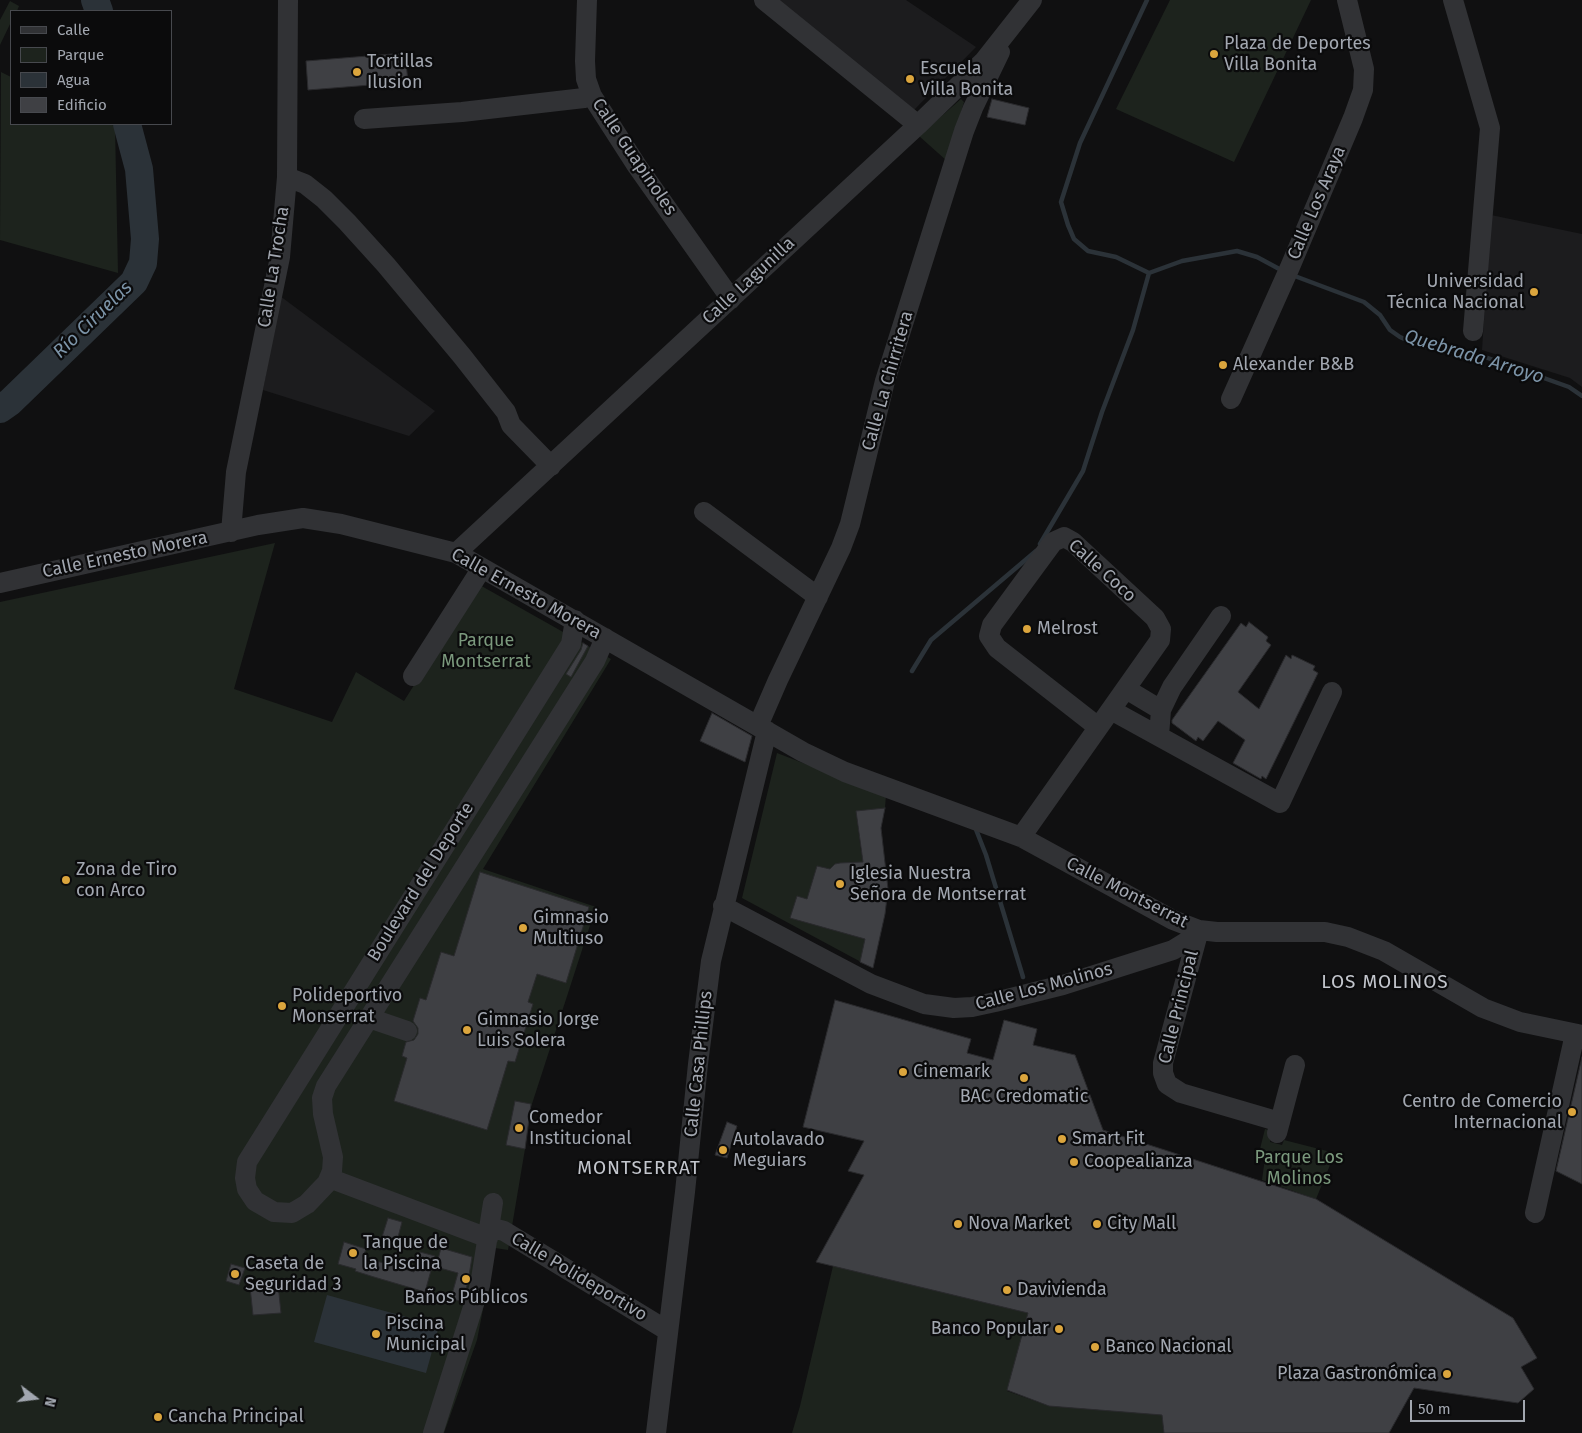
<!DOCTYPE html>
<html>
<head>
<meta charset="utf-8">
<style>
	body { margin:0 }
	#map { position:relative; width:1582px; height:1433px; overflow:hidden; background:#101011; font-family:"Fira Sans",sans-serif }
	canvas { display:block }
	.legend { position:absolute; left:10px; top:10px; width:162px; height:115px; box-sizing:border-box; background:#0b0b0c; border:1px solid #47494e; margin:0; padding:6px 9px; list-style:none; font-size:15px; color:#a2a7b0 }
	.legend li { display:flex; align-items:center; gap:10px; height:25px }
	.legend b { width:25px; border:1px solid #47494e }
	.north { position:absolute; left:10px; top:1373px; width:50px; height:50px; -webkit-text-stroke:4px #0b0b0c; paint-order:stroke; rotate:105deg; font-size:14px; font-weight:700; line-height:20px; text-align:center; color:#a2a7b0 }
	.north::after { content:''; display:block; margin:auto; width:18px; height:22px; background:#a2a7b0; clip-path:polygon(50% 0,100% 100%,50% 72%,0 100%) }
	.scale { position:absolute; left:1410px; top:1400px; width:115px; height:22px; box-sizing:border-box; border:2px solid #a2a7b0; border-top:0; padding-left:6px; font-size:15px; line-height:18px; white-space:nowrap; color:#a2a7b0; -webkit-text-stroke:4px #0b0b0c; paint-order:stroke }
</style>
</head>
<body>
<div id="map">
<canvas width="1582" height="1433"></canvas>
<ul class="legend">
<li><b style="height:6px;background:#313235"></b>Calle</li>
<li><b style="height:14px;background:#1d231d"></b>Parque</li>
<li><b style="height:14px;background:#2b3238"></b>Agua</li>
<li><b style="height:14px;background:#3f4044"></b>Edificio</li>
</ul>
<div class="north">N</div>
<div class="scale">50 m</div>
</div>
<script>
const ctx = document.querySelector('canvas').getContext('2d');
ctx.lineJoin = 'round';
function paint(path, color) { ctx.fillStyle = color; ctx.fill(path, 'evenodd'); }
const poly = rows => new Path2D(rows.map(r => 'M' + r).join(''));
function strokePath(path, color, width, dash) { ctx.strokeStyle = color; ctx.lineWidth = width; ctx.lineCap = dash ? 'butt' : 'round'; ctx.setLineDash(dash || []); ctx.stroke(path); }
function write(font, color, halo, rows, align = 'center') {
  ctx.font = font + ' "Fira Sans",sans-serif'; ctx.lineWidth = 4.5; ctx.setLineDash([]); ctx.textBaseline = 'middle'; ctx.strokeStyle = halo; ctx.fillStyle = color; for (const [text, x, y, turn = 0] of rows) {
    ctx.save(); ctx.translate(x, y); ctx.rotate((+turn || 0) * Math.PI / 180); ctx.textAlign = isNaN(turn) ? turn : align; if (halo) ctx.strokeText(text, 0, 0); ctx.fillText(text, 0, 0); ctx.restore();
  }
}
paint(poly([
	[778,0,906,0,976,47,914,110],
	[1491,215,1582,234,1582,387,1570,378,1482,350],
	[280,296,435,411,409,436,263,390]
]), '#1c1c1e');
paint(poly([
	[1170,0,1311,0,1234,162,1116,109],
	[10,1,19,6,17,11,11,11,11,22,0,45,0,20],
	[1,72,11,77,11,124,110,124,115,126,118,273,0,240],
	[961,99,964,102,947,161,919,136],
	[275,543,234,689,332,722,356,672,404,701,478,584,611,659,483,869,596,907,530,1110,525,1149,508,1250,495,1248,477,1340,444,1433,0,1433,0,602],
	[777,753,886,795,885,808,856,812,861,851,875,918,854,866,848,863,835,864,830,869,817,866,807,899,797,896,790,918,865,939,861,962,742,898],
	[1265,1129,1272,1131,1270,1142,1282,1145,1284,1140,1335,1153,1316,1199,1262,1180,1266,1151,1260,1149],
	[833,1266,1028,1313,1007,1391,1049,1406,1162,1415,1164,1433,792,1433,800,1406]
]), '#1d231d');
paint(poly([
	[327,1295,439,1326,426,1373,314,1342]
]), '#2b3238');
strokePath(poly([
	[1147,0,1080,143,1061,202,1068,225,1074,239,1088,251,1116,257,1149,273],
	[1149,273,1182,261,1237,251,1257,257,1283,271],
	[1292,275,1364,302,1380,315,1390,330,1400,337,1411,342,1436,349,1485,357,1569,387,1582,396],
	[1040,544,1083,471,1102,412,1133,330,1149,273],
	[912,671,931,640,1036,551],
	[975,827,986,855,1023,977]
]), '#2b3238', 4.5);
strokePath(poly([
	[95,0,99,11],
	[0,409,10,402,134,282,143,263,145,239,139,169,127,124]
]), '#2b3238', 28);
const building = poly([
	[405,53,408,82,308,90,306,61,405,53],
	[992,99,1029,108,1025,125,987,117,992,99],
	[1249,622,1268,637,1266,641,1271,645,1238,692,1259,709,1286,655,1291,659,1292,655,1315,666,1313,670,1318,673,1266,779,1262,776,1261,779,1233,763,1245,740,1218,721,1203,741,1198,737,1196,741,1172,723,1172,720,1241,623,1246,627,1249,622],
	[583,643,588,646,571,677,566,674,581,650,583,643],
	[712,713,752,736,745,762,700,741,712,713],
	[885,808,881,828,888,889,885,914,873,968,860,962,865,939,790,918,797,896,807,899,817,866,830,869,835,864,840,863,863,862,856,811,885,808],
	[480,872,589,907,566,983,537,974,528,1002,533,1004,515,1062,508,1061,487,1130,394,1101,407,1058,402,1056,406,1042,414,1040,418,1034,418,1028,413,1021,420,998,426,1000,441,952,454,956,480,872],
	[835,1000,971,1039,967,1053,993,1060,1004,1020,1037,1029,1033,1045,1075,1055,1103,1130,1316,1199,1513,1318,1537,1358,1521,1367,1534,1389,1518,1403,1414,1388,1389,1433,1164,1433,1162,1415,1049,1406,1007,1390,1028,1313,816,1262,864,1175,848,1171,864,1141,803,1127,835,1000],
	[1582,1057,1582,1184,1556,1171,1582,1057],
	[515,1101,531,1104,525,1149,506,1145,515,1101],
	[727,1122,737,1126,727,1158,715,1155,727,1122],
	[388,1218,402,1222,397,1241,382,1237,388,1218],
	[344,1242,366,1249,363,1257,414,1272,420,1252,435,1256,425,1292,374,1277,355,1271,356,1269,338,1264,344,1242],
	[441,1248,472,1257,468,1282,462,1302,451,1298,458,1273,436,1267,441,1248],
	[231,1264,245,1268,239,1285,226,1281,231,1264],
	[278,1284,281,1313,253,1315,250,1287,278,1284]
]);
paint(building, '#3f4044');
strokePath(building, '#2a2a2d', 1);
strokePath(poly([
	[587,0,585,61,586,79,592,96,637,166,731,299],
	[764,0,918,125],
	[1453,0,1490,128,1473,331],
	[364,119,462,112,584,98,592,96],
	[287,177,305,184,324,199,347,222,386,265,462,356,506,412,511,425,551,466],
	[1231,399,1290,267,1353,118,1363,90,1364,69,1347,0],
	[704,512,818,597],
	[231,532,236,472,280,257,287,177,288,0],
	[456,553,918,125,984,61,1032,0],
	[0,583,258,525,303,518,341,524,456,553,803,752,845,772,1021,837,1173,920,1199,930,1217,932,1325,932,1348,937,1384,951,1483,1008,1520,1022,1582,1035],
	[575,620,571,644,247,1162,245,1178,247,1189,255,1201,274,1212,292,1213,307,1204,327,1183,332,1171,333,1157,323,1114,322,1098,326,1086,595,661,605,638],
	[413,676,482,568],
	[1126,689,1161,710],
	[1111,710,1280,803,1332,692],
	[758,726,778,680,841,548,850,524,885,381,964,131,973,108,1000,52],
	[1159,736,1161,710,1172,687,1221,616],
	[1021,837,1160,640,1161,629,1155,618,1073,542,1064,537,1053,542,992,625,989,636,997,648,1098,727],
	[723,906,871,984,924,1004,954,1008,972,1007,995,1002,1063,985,1173,950,1186,942,1199,930],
	[1199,930,1163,1063,1163,1073,1167,1084,1181,1093,1280,1122],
	[369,1018,407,1031],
	[1277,1133,1295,1065],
	[329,1178,488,1238],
	[1535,1213,1575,1034],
	[489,1227,504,1231,668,1331],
	[433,1433,480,1285,493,1203],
	[656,1433,685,1192,698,1064,711,961,767,731]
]), '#313235', 20);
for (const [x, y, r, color] of [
	[1214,54,5,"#dba53d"],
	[357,72,5,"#dba53d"],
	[910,79,5,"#dba53d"],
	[1534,292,5,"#dba53d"],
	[1223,365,5,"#dba53d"],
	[1027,629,5,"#dba53d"],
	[66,880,5,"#dba53d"],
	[840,884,5,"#dba53d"],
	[523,928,5,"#dba53d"],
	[282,1006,5,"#dba53d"],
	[467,1030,5,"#dba53d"],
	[903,1072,5,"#dba53d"],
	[1024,1078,5,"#dba53d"],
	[1572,1112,5,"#dba53d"],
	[519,1128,5,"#dba53d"],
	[1062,1139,5,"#dba53d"],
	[723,1150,5,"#dba53d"],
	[1074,1162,5,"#dba53d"],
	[958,1224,5,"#dba53d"],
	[1097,1224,5,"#dba53d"],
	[353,1253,5,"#dba53d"],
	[235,1274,5,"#dba53d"],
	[466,1279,5,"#dba53d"],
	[1007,1290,5,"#dba53d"],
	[1059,1329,5,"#dba53d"],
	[376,1334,5,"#dba53d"],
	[1095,1347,5,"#dba53d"],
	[1447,1374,5,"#dba53d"],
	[158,1417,5,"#dba53d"]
]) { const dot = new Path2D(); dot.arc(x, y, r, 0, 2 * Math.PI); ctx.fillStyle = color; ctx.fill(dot); strokePath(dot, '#0b0b0c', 2); }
write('18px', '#a2a7b0', '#0b0b0c', [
	["Plaza de Deportes",1224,44],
	["Villa Bonita",1224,65],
	["Tortillas",367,62],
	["Ilusion",367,83],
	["Escuela",920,69],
	["Villa Bonita",920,90],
	["Universidad",1524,282,"right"],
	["Técnica Nacional",1524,303,"right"],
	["Alexander B&B",1233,365],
	["Melrost",1037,629],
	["Zona de Tiro",76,870],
	["con Arco",76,891],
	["Iglesia Nuestra",850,874],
	["Señora de Montserrat",850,895],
	["Gimnasio",533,918],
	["Multiuso",533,939],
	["Polideportivo",292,996],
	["Monserrat",292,1017],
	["Gimnasio Jorge",477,1020],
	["Luis Solera",477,1041],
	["Cinemark",913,1072],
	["BAC Credomatic",1024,1097,"center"],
	["Centro de Comercio",1562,1102,"right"],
	["Internacional",1562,1123,"right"],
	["Comedor",529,1118],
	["Institucional",529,1139],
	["Smart Fit",1072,1139],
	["Autolavado",733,1140],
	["Meguiars",733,1161],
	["Coopealianza",1084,1162],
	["Nova Market",968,1224],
	["City Mall",1107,1224],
	["Tanque de",363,1243],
	["la Piscina",363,1264],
	["Caseta de",245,1264],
	["Seguridad 3",245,1285],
	["Davivienda",1017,1290],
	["Baños Públicos",466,1298,"center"],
	["Piscina",386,1324],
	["Municipal",386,1345],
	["Banco Popular",1049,1329,"right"],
	["Banco Nacional",1105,1347],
	["Plaza Gastronómica",1437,1374,"right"],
	["Cancha Principal",168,1417]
], 'left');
write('18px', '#a2a7b0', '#0b0b0c', [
	["Calle Guapinoles",634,157,56],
	["Calle Los Araya",1317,203,-67],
	["Calle La Trocha",274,267,-81],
	["Calle Lagunilla",749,281,-43],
	["Calle La Chirritera",888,381,-74],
	["Calle Ernesto Morera",125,555,-12],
	["Calle Coco",1102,571,42],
	["Calle Ernesto Morera",526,594,29],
	["Boulevard del Deporte",421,882,-58],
	["Calle Montserrat",1127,893,27],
	["Calle Los Molinos",1044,987,-15],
	["Calle Principal",1179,1007,-76],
	["Calle Casa Phillips",699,1064,-84],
	["Calle Polideportivo",579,1277,31]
]);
write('18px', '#7b997d', '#0b0b0c', [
	["Parque",486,641],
	["Montserrat",486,662],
	["Parque Los",1299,1158],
	["Molinos",1299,1179]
]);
write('italic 19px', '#7c94a8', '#0b0b0c', [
	["Río Ciruelas",93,320,-44],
	["Quebrada Arroyo",1474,357,17]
]);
ctx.letterSpacing = '1px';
write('19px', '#c3c6cd', '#0b0b0c', [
	["LOS MOLINOS",1385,983],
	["MONTSERRAT",639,1169]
]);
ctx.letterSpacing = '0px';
</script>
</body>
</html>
